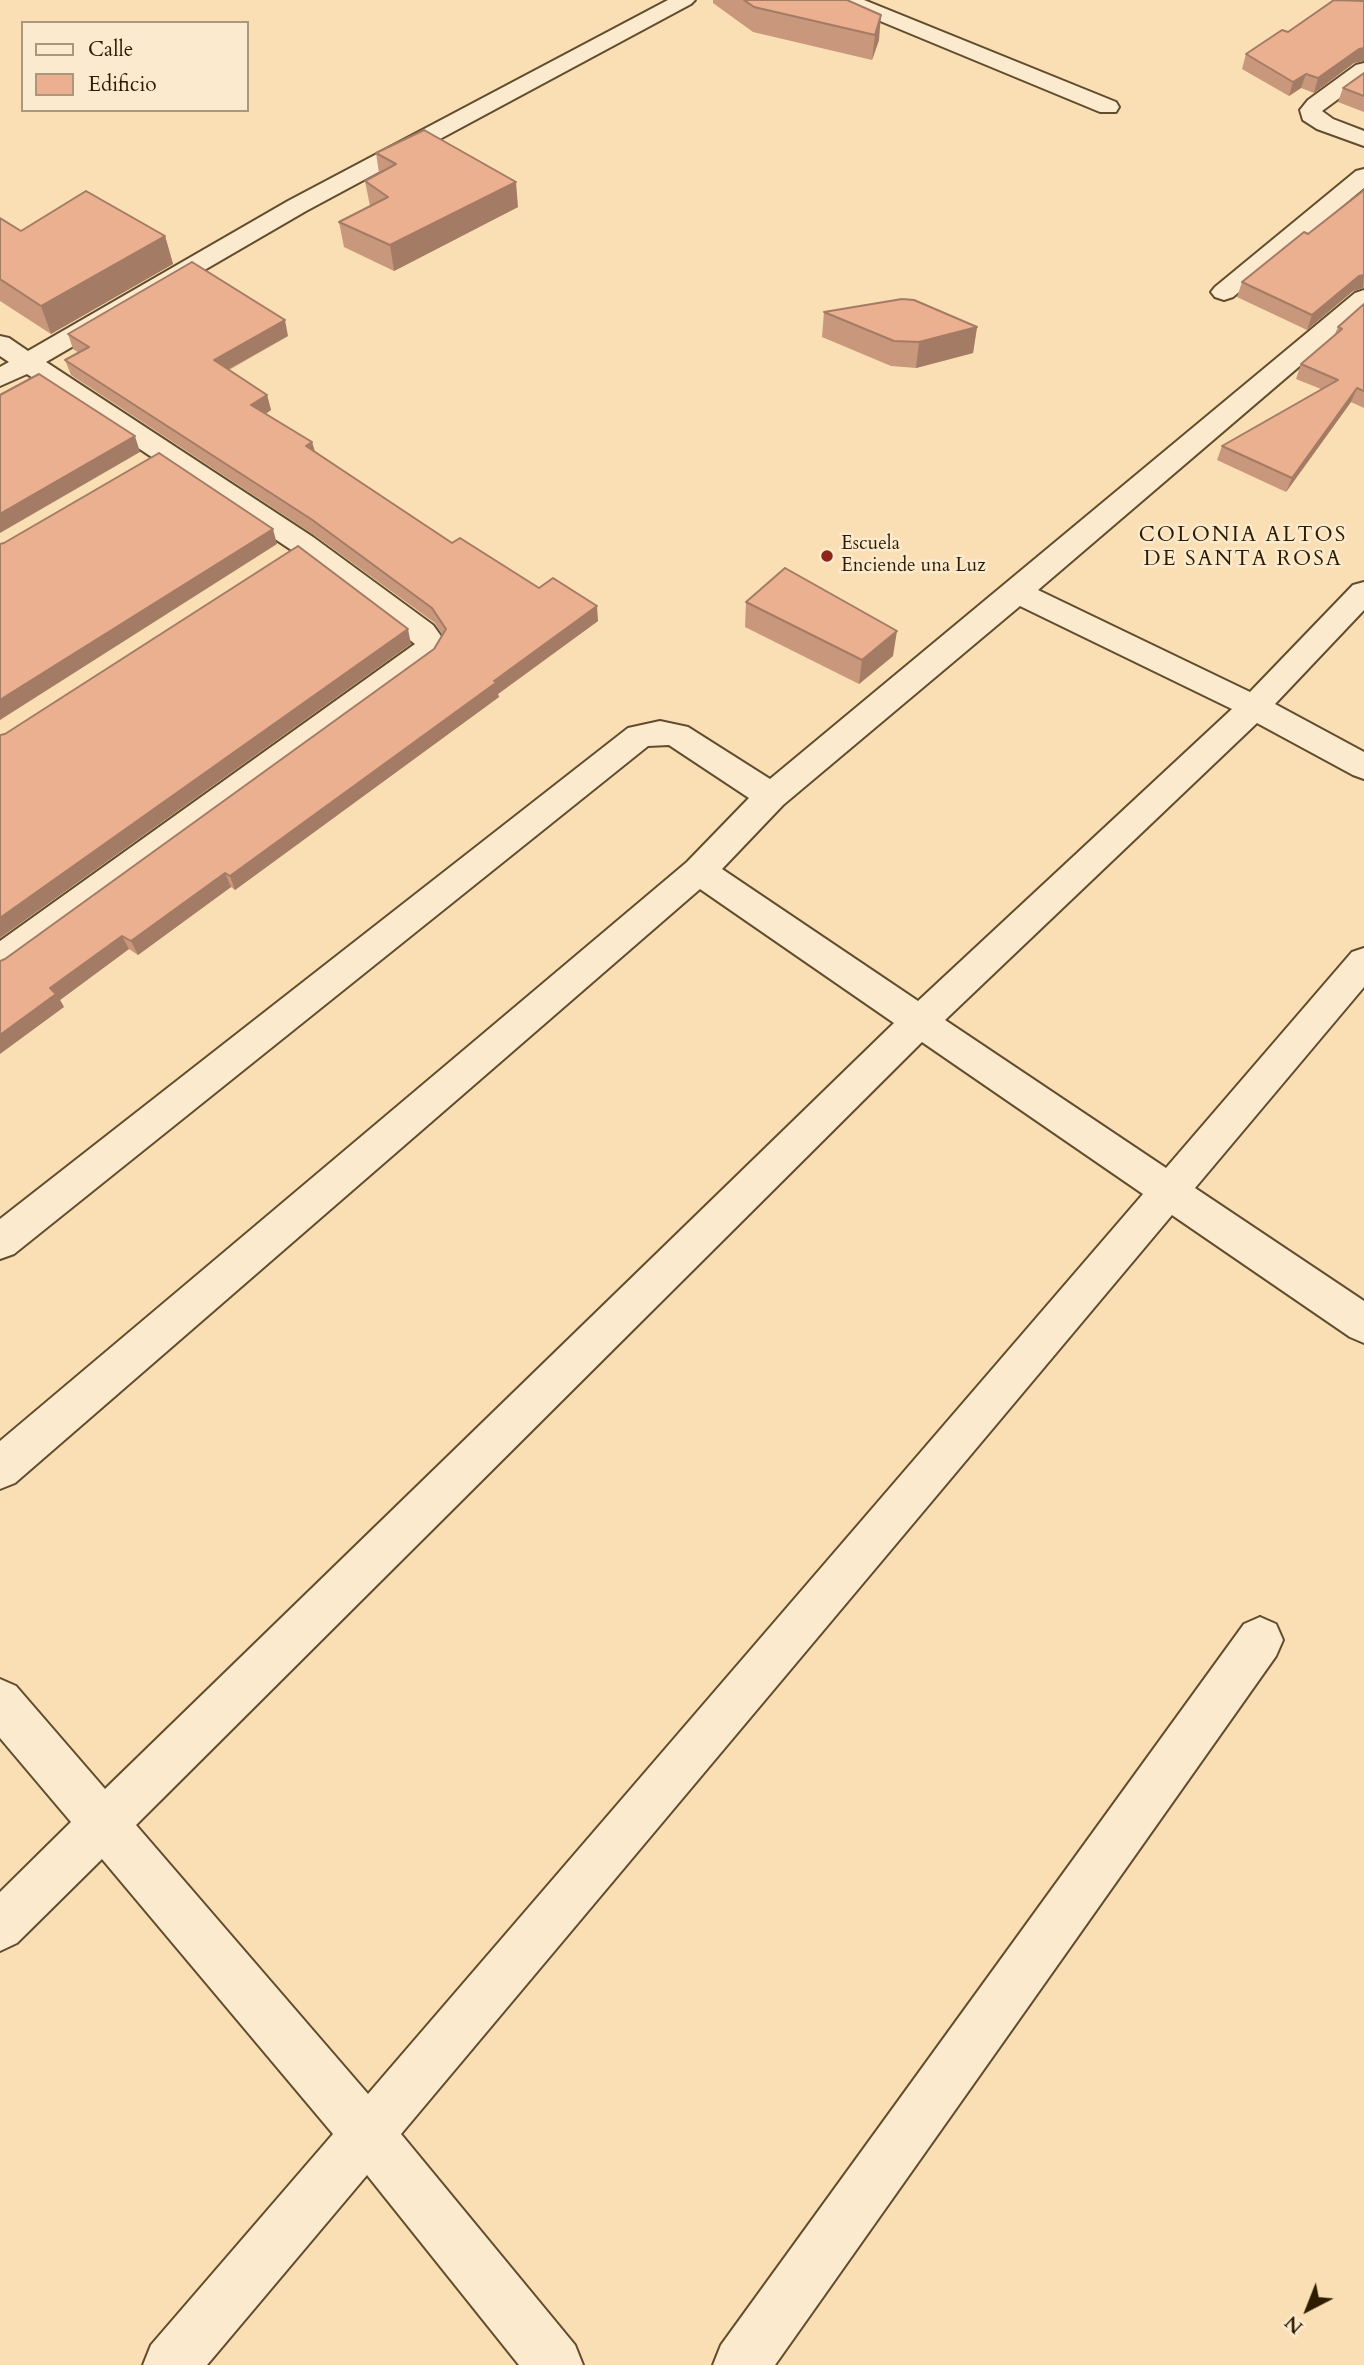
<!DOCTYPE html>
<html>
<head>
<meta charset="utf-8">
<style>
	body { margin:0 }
	#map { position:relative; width:1364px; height:2365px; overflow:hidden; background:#f9dfb3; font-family:Cardo,serif }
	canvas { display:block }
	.legend { position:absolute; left:21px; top:21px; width:228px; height:91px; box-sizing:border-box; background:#fbeace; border:2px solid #a9987c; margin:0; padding:9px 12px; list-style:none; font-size:21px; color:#2e1c01 }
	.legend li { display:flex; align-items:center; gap:14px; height:35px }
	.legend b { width:35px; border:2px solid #a9987c }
	.north { position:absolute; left:1273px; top:2274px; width:70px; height:70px; -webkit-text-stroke:5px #fbeace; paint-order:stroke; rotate:222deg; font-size:19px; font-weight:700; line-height:28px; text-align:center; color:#2e1c01 }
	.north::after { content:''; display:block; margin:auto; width:24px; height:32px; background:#2e1c01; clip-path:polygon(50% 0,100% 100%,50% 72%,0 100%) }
</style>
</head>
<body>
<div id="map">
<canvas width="1364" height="2365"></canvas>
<ul class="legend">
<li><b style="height:9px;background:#fbeace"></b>Calle</li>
<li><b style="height:19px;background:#eab090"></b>Edificio</li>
</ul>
<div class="north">N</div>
</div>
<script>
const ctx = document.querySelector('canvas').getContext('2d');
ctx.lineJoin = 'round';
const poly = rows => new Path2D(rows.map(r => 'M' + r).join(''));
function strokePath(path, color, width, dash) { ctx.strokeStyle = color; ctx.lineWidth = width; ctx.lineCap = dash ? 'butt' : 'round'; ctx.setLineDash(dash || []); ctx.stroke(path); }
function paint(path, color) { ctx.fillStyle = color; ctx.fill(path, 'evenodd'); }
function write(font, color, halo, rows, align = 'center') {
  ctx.font = font + ' Cardo,serif'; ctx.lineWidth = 5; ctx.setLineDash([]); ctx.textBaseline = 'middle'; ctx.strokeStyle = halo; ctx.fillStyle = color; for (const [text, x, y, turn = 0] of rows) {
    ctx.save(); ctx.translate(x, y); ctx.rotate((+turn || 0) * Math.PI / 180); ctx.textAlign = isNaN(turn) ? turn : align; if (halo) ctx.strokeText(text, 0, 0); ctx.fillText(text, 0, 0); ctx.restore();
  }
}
const street = poly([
	[668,0,695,0,691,4,306,211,46,362,313,537,433,625,446,643,435,662,12,970,0,974,0,941,415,644,293,551,27,374,0,386,0,367,9,362,0,356,0,336,9,338,28,351,288,201,668,0],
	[835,0,864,0,1116,102,1119,107,1116,112,1100,112,839,4,835,0],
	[1364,63,1364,80,1322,111,1333,119,1364,131,1364,146,1317,129,1303,120,1300,110,1308,100,1356,65,1364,63],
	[1364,169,1364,188,1233,297,1224,300,1215,297,1211,292,1215,287,1356,171,1364,169],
	[1364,290,1364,311,1038,590,1250,692,1353,585,1364,582,1364,610,1275,704,1364,752,1364,779,1353,775,1257,723,945,1020,1166,1168,1352,952,1364,948,1364,987,1195,1188,1364,1301,1364,1343,1350,1337,1172,1215,401,2134,575,2345,583,2365,519,2365,367,2175,207,2365,143,2365,151,2345,333,2134,102,1859,17,1943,0,1951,0,1892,71,1822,0,1738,0,1679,16,1686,105,1789,894,1023,700,889,15,1483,0,1489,0,1441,687,862,749,798,669,745,648,746,14,1254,0,1259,0,1219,628,728,660,721,688,727,770,779,1355,293,1364,290],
	[1020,606,1232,709,918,1001,722,869,783,805,1020,606],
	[922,1042,1143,1194,368,2094,136,1825,922,1042],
	[1260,1617,1276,1624,1283,1640,1276,1656,775,2365,713,2365,721,2345,1244,1624,1260,1617]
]);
strokePath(street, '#614d2e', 4);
paint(street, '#fbeace');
paint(poly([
	[713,0,847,0,879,40,872,60,753,32,713,3],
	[1246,54,1354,63,1314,93,1301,88,1289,96,1242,69],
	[1364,73,1364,112,1338,102,1343,88],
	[376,153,518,207,394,271,344,247,339,222,370,206,365,181,379,173],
	[1364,190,1364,288,1353,291,1307,330,1237,297,1242,282,1308,234],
	[0,218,21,231,165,236,173,264,51,334,0,301],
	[1364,304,1364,408,1351,402,1286,492,1217,460,1222,446,1321,389,1296,379,1301,364,1334,336,1338,327],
	[824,312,977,327,973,353,916,368,891,366,822,337],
	[68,334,288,336,229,370,267,395,271,410,266,414,312,442,315,451,452,543,539,588,598,621,498,694,499,697,235,890,231,887,138,955,129,949,60,1000,64,1007,5,959,434,649,442,635,435,623,314,535,71,375,65,360,79,353,73,349],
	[746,602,893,656,859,684,745,627]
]), '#c9977c');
paint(poly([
	[881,15,879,40,872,60,875,35],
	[1364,48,1364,61,1354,63,1314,93,1318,78,1359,49],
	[1306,74,1301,88,1289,96,1293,82],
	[516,182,518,207,394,271,390,245],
	[165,236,173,264,51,334,41,306],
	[1364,275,1363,288,1353,291,1307,330,1312,315,1359,276],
	[285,320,288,336,218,375,214,360],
	[977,327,973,353,916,368,919,342],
	[1357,388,1351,402,1286,492,1292,478],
	[267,395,271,410,255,420,251,405],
	[135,436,140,452,0,533,0,514],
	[312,442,316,457,306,446],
	[273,529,277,544,0,720,0,700],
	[597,606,598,621,498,694,499,697,235,890,230,876],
	[408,629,411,644,0,938,0,918],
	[897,631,893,656,859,684,862,660],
	[225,873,231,887,138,955,131,941],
	[122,936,129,949,60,1000,64,1007,0,1054,0,1035,50,988]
]), '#a47b65');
const building = poly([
	[744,0,847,0,881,15,875,35,754,7,744,0],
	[1334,0,1364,1,1364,48,1359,49,1318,78,1306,74,1293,82,1246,54,1282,30,1288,32,1334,0],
	[1364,73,1364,96,1343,88,1364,73],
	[424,130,516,182,390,245,339,222,388,197,365,181,396,164,376,153,424,130],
	[1364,190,1364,275,1359,276,1312,315,1242,282,1304,232,1308,234,1364,190],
	[86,191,165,236,41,306,0,279,0,218,21,231,86,191],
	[192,262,285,320,214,360,267,395,251,405,312,442,306,446,452,543,460,538,539,588,553,578,597,606,494,681,497,682,230,876,225,873,131,941,122,936,50,988,56,994,0,1035,0,961,5,959,434,649,446,629,432,608,311,519,65,360,89,347,68,334,192,262],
	[902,299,914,300,977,327,919,342,894,341,824,312,902,299],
	[1364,304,1364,391,1357,388,1292,478,1222,446,1338,380,1301,364,1342,329,1338,327,1364,304],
	[39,374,135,436,0,514,0,395,39,374],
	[159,453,273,529,0,700,0,544,4,543,159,453],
	[298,546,408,629,0,918,0,735,5,734,298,546],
	[785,568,897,631,862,660,746,602,785,568]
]);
paint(building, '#eab090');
strokePath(building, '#a47b65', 2);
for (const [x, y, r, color] of [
	[827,556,7,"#8f2418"]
]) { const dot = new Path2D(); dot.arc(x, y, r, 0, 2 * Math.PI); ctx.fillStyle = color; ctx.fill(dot); strokePath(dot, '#fbeace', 2.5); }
write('19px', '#2e1c01', '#fbeace', [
	["Escuela",841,545],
	["Enciende una Luz",841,567]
], 'left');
ctx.letterSpacing = '2px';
write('21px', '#2e1c01', '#fbeace', [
	["COLONIA ALTOS",1243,536],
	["DE SANTA ROSA",1243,560]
]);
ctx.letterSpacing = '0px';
</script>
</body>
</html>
